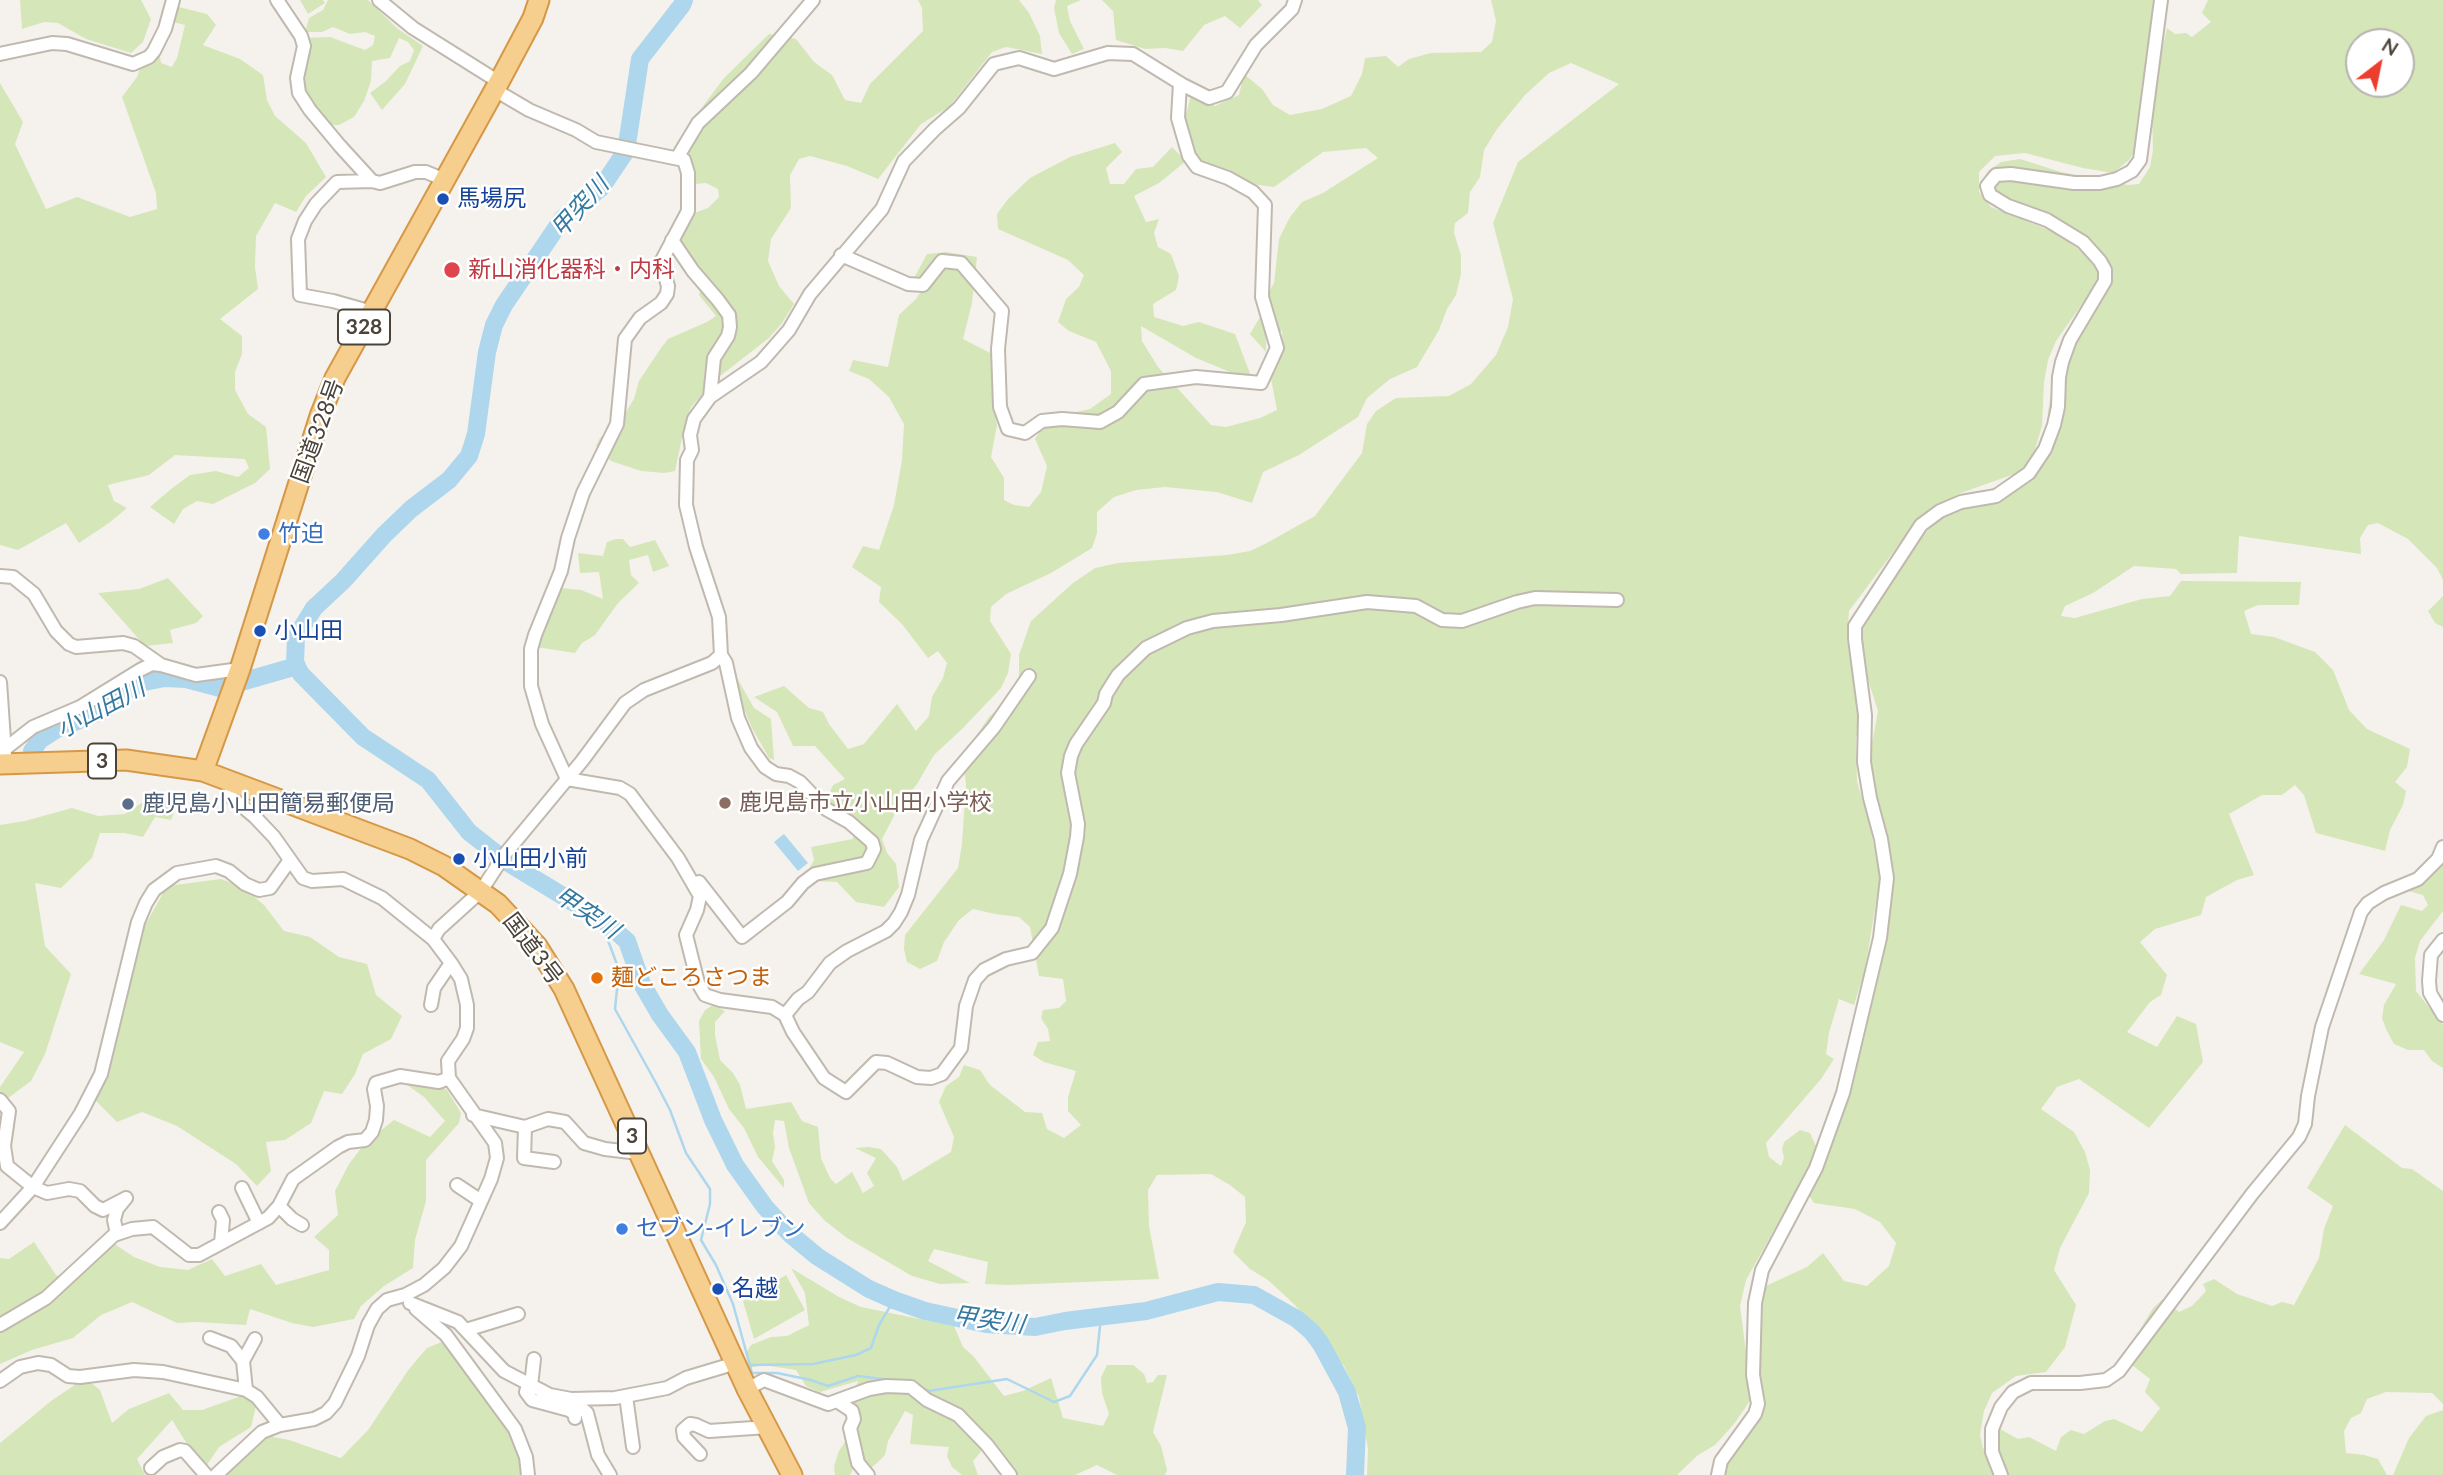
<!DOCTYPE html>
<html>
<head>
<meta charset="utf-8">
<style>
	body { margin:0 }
	#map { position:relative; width:2443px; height:1475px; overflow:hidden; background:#f5f2ed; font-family:Lato,sans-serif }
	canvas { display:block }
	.north { position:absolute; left:2345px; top:28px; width:70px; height:70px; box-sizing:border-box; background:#fff; border:2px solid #b7b4b0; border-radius:50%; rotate:32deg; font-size:19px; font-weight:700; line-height:28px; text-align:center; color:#4a433a }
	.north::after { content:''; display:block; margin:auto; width:24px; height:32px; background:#ed3d2c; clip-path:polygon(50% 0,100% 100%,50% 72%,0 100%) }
</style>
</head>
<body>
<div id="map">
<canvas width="2443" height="1475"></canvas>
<div class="north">N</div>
</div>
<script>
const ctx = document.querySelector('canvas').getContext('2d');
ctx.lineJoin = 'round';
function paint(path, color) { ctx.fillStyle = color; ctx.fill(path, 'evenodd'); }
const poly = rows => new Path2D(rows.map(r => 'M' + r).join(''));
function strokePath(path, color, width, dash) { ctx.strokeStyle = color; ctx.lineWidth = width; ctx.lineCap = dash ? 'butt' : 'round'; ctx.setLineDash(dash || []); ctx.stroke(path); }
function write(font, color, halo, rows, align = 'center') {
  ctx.font = font + ' Lato,"Noto Sans JP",sans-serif'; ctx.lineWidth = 5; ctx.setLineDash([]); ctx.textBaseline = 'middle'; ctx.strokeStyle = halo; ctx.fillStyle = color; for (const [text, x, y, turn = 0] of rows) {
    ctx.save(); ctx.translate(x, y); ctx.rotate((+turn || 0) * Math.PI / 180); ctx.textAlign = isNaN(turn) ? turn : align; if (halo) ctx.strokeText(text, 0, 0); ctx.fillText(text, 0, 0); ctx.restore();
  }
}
paint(poly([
	[20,0,141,0,151,19,143,42,131,53,86,39,58,23,44,22,22,29],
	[300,0,323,0,325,3,308,14],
	[328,0,368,0,398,29,423,46,405,84,382,110,370,93,386,81,400,66,410,61,414,50,408,42,399,38,390,58,372,61,371,81,364,101,354,117,339,125,329,125,301,94,297,47,303,38,330,37,365,50,373,45,375,36,365,32,350,34,333,27,322,32,305,32,309,18,323,10],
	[918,0,1019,0,1029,13,1040,36,1042,54,1006,47,992,52,949,107,921,124,878,179,847,166,810,156,799,159,790,175,791,208,771,239,768,261,779,286,794,304,782,323,769,338,715,380,691,407,686,419,675,471,664,473,641,471,611,461,596,446,600,438,624,415,634,399,639,381,661,348,668,339,707,322,716,316,699,295,704,280,671,235,678,219,708,208,719,197,718,189,706,183,682,185,680,176,683,133,724,78,769,34,796,39,814,62,832,75,845,100,861,103,870,84,923,31,922,8],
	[1056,0,1081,0,1067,6,1070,21,1084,49,1072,54,1059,33,1054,8],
	[1102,0,1258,0,1262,5,1240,28,1225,16,1204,25,1183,51,1165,48,1145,49,1116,40,1113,11],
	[1491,0,2153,0,2149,47,2142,83,2134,152,2129,160,2113,173,2083,168,2025,153,1995,156,1979,172,1979,192,1991,207,2054,232,2084,253,2099,273,2097,283,2056,341,2048,360,2044,382,2042,426,2034,453,2020,472,1958,494,1915,523,1849,611,1847,638,1851,666,1870,700,1872,719,1870,727,1856,736,1857,781,1869,822,1880,878,1865,970,1854,1005,1839,999,1829,1033,1826,1054,1834,1059,1821,1079,1766,1143,1769,1157,1781,1166,1784,1158,1782,1149,1784,1142,1800,1130,1810,1133,1820,1155,1796,1191,1746,1280,1740,1306,1752,1398,1734,1424,1715,1445,1698,1455,1677,1475,1367,1475,1368,1449,1359,1397,1344,1366,1295,1305,1268,1280,1250,1269,1233,1252,1246,1222,1245,1197,1230,1185,1211,1174,1157,1175,1148,1190,1149,1226,1159,1279,1008,1285,985,1284,988,1262,934,1249,928,1261,970,1283,940,1284,912,1276,847,1238,824,1220,809,1203,789,1148,784,1121,775,1120,773,1133,775,1147,772,1161,784,1180,784,1188,758,1157,744,1128,729,1109,714,1077,701,1059,699,1021,705,1010,713,1005,725,1011,715,1022,715,1035,720,1060,733,1073,740,1085,746,1109,791,1102,802,1121,818,1127,821,1158,830,1178,836,1184,852,1172,863,1193,874,1186,867,1173,876,1158,855,1148,868,1147,881,1149,897,1167,903,1181,951,1152,954,1137,939,1102,946,1086,959,1077,964,1065,980,1070,990,1085,1025,1112,1042,1113,1047,1129,1064,1138,1081,1125,1068,1111,1068,1097,1076,1071,1044,1062,1033,1055,1038,1042,1050,1041,1048,1029,1041,1018,1043,1010,1059,1008,1066,1001,1063,979,1039,976,1030,927,1019,917,995,914,973,909,959,920,944,942,937,961,920,969,907,962,904,949,905,935,958,868,962,844,966,783,962,757,989,717,1012,696,1019,678,1019,655,1031,621,1073,583,1095,568,1118,563,1227,555,1250,551,1265,544,1315,516,1362,453,1367,424,1376,411,1396,398,1449,396,1471,384,1496,355,1508,327,1513,299,1493,223,1518,162,1619,84,1571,63,1549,73,1525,95,1497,129,1484,150,1480,177,1470,192,1468,213,1455,223,1454,233,1461,255,1461,274,1456,295,1447,309,1439,330,1417,367,1390,379,1367,398,1358,417,1299,455,1263,472,1252,503,1217,492,1165,487,1136,490,1114,497,1097,512,1097,533,1092,548,1051,573,1006,594,991,607,990,621,1011,654,1008,673,1001,688,963,728,934,755,917,784,897,810,882,839,887,853,896,864,899,887,884,907,856,902,837,882,815,881,807,873,814,860,811,847,853,839,855,821,826,801,833,785,845,779,815,746,793,746,777,712,754,697,784,686,809,708,823,712,829,724,848,749,864,744,897,704,916,731,929,716,932,697,943,678,947,663,938,651,928,658,902,624,879,602,881,587,852,567,863,546,879,550,894,505,902,460,904,424,889,397,869,379,849,371,853,360,888,367,899,315,916,299,926,284,914,278,927,254,946,252,977,257,972,303,963,339,994,355,992,403,997,425,991,457,1004,478,1004,500,1014,505,1029,507,1041,492,1047,466,1035,439,1049,418,1090,409,1111,394,1111,371,1096,342,1069,331,1058,322,1066,299,1079,287,1084,275,1068,260,998,229,997,214,1008,199,1030,178,1070,157,1115,143,1122,152,1106,168,1110,184,1124,184,1136,169,1153,167,1172,147,1186,161,1159,183,1134,196,1146,222,1159,219,1154,233,1158,247,1171,254,1179,276,1176,290,1153,304,1154,317,1183,326,1199,322,1235,334,1251,376,1230,372,1196,358,1141,326,1142,341,1158,367,1211,425,1226,427,1260,418,1277,410,1269,368,1283,348,1282,331,1266,335,1266,352,1250,334,1260,317,1263,303,1274,283,1279,239,1290,217,1302,202,1323,193,1378,158,1366,148,1323,152,1274,187,1252,184,1230,170,1202,162,1187,144,1184,123,1191,95,1215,106,1239,95,1244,74,1262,89,1273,105,1290,115,1322,109,1351,96,1362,74,1365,58,1386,56,1398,67,1409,59,1431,53,1481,52,1492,42,1496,21],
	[2208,0,2443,0,2443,580,2437,568,2408,539,2378,523,2368,525,2360,538,2361,554,2239,536,2237,573,2181,574,2176,569,2134,566,2093,593,2065,606,2061,616,2075,618,2142,599,2170,596,2181,581,2301,582,2299,605,2258,605,2244,611,2251,634,2274,637,2315,652,2333,670,2349,710,2367,729,2410,749,2407,767,2395,782,2406,791,2403,805,2390,830,2385,851,2316,833,2304,795,2295,785,2282,795,2262,795,2229,814,2254,875,2237,880,2206,897,2201,915,2155,929,2140,942,2167,975,2161,995,2150,1002,2127,1032,2157,1047,2177,1016,2196,1024,2203,1062,2149,1128,2079,1079,2057,1087,2041,1109,2074,1132,2085,1152,2090,1170,2089,1193,2060,1248,2054,1270,2076,1305,2065,1347,2046,1372,2016,1376,1992,1393,1984,1411,1980,1435,1983,1448,1992,1458,1997,1475,1719,1475,1755,1404,1757,1290,1807,1267,1823,1253,1844,1281,1867,1286,1889,1266,1896,1243,1880,1222,1855,1209,1814,1203,1804,1188,1838,1092,1854,1019,1877,967,1892,901,1892,872,1868,765,1878,711,1861,658,1857,613,1938,518,1974,495,1996,487,2021,486,2046,462,2051,450,2047,431,2048,411,2058,356,2062,346,2110,284,2097,249,1999,205,1984,183,1985,177,1988,171,2001,162,2020,159,2061,172,2128,185,2139,184,2150,167,2153,150,2152,113,2154,85,2167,28,2175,34,2186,33,2192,37,2211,22,2202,13],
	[2359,42,2401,42,2401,84,2359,84],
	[175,6,207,14,216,25,203,45,240,59,263,75,267,100,275,116,306,143,326,177,306,196,296,212,275,203,256,236,255,267,258,289,220,319,242,336,242,354,235,372,235,390,248,414,266,427,270,469,255,483,213,504,197,501,183,509,174,524,150,507,171,489,190,475,216,471,238,477,249,468,245,459,175,455,149,475,108,485,114,501,127,508,109,523,79,543,66,523,18,550,0,545,0,83,23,122,15,144,46,209,77,197,130,217,157,209,156,193,122,97,137,77,145,53,158,45,161,63,172,67,177,58,185,25,168,21],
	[616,539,623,539,630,547,655,540,669,566,653,572,648,555,629,560,631,575,639,583,618,603,595,635,582,643,575,653,536,647,541,629,561,588,581,590,603,599,599,572,580,573,578,553,603,556,607,542],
	[168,578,203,616,196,623,170,630,173,643,145,646,98,593,139,589],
	[2443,596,2443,627,2435,623,2428,611],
	[731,667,754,708,771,719,774,760,769,758,752,728,739,697],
	[149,798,178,802,171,820,155,817,143,837,124,833,100,833,92,858,61,888,35,883,45,946,71,974,45,1054,31,1081,0,1104,0,1087,24,1052,0,1042,0,825,25,821,72,808,98,816,125,814],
	[2443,847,2443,911,2420,941,2415,958,2416,991,2443,1025,2443,1068,2432,1061,2424,1050,2408,1050,2394,1044,2386,1029,2382,1018,2384,1005,2396,984,2359,974,2384,940,2401,905,2422,911,2428,905,2423,895,2405,890,2414,873],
	[221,879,244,888,264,905,284,931,310,937,339,957,367,964,376,995,402,1016,391,1039,363,1054,355,1074,342,1094,324,1091,311,1123,285,1140,266,1142,271,1171,257,1186,236,1164,177,1126,142,1112,117,1122,89,1094,131,962,143,929,167,886],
	[403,1082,431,1082,447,1090,461,1113,459,1123,426,1160,426,1201,415,1240,413,1268,384,1286,361,1306,354,1319,313,1327,292,1323,250,1309,246,1325,197,1322,177,1323,132,1302,101,1315,73,1338,32,1350,0,1364,0,1258,9,1259,34,1242,56,1275,66,1280,107,1239,134,1257,160,1267,188,1270,212,1259,225,1276,261,1264,276,1285,329,1270,329,1250,314,1237,338,1215,335,1191,349,1164,365,1143,394,1120,430,1137,445,1121,424,1097],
	[2345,1125,2402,1168,2412,1169,2443,1191,2443,1404,2432,1393,2386,1392,2367,1399,2361,1413,2351,1418,2344,1431,2346,1453,2364,1455,2378,1459,2387,1475,2006,1475,1995,1438,2001,1417,2000,1429,2018,1439,2029,1437,2056,1451,2061,1437,2071,1430,2084,1434,2105,1421,2114,1419,2142,1432,2160,1408,2145,1392,2150,1379,2123,1358,2153,1308,2163,1299,2179,1312,2192,1306,2206,1291,2203,1284,2214,1279,2237,1294,2272,1306,2282,1302,2294,1305,2319,1258,2324,1229,2333,1206,2307,1188],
	[791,1268,839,1297,861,1307,954,1326,963,1347,974,1357,1004,1396,1023,1391,1051,1378,1063,1418,1103,1426,1109,1414,1102,1393,1101,1377,1107,1365,1133,1365,1144,1374,1147,1383,1153,1382,1158,1375,1167,1375,1153,1432,1161,1446,1167,1470,1165,1475,1117,1475,1097,1465,1075,1475,1014,1475,984,1448,973,1461,978,1475,962,1475,952,1467,947,1456,949,1447,910,1444,913,1415,905,1411,888,1441,885,1455,876,1464,868,1470,856,1463,850,1475,835,1475,834,1466,839,1451,848,1437,848,1408,858,1381,820,1392,806,1386,796,1370,763,1365,749,1368,746,1353,751,1345,771,1337,787,1336,809,1325,805,1293],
	[786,1275,805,1310,754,1339,743,1301],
	[449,1339,473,1359,481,1381,507,1407,521,1439,523,1475,217,1475,249,1446,269,1436,289,1440,341,1458,368,1430,409,1369,427,1348],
	[85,1378,100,1390,112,1423,129,1409,169,1393,183,1410,202,1410,247,1394,257,1402,251,1427,219,1447,207,1465,197,1460,172,1420,137,1459,145,1475,0,1475,0,1443,51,1401],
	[2443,1410,2443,1475,2393,1475,2409,1438,2426,1416]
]), '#d5e6b8');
paint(poly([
	[784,834,808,863,798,871,774,842]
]), '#aed7ed');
strokePath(poly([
	[604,921,606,935,619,970,615,1009,656,1083,670,1110,686,1153,710,1189,710,1204,701,1240,716,1265,733,1304,752,1373,777,1373,811,1380,828,1386,858,1376,905,1382],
	[750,1365,813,1364,856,1355,871,1348,879,1325,894,1300],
	[921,1388,928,1391,1007,1379,1054,1402,1070,1396,1097,1355,1101,1316]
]), '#aed7ed', 2.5);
strokePath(poly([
	[684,0,682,5,640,59,626,151,601,188,563,218,504,305,494,325,487,352,476,434,469,456,449,480,411,509,384,535,343,581,314,608,296,637,295,663,301,674,363,737,428,780,469,832,507,862,604,921,627,941,642,984,660,1015,687,1052,713,1120,735,1165,765,1207,790,1234,818,1257,869,1289,894,1300,925,1311,986,1324,1035,1327,1065,1321,1146,1311,1218,1292,1254,1295,1297,1319,1312,1332,1321,1344,1347,1392,1357,1428,1355,1475],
	[32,751,40,740,57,729,105,710,124,692,144,682,165,678,186,679,220,688,297,666]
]), '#aed7ed', 18);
const minor = poly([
	[277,0,301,36,304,46,297,78,299,93,310,110,340,146,372,181],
	[379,0,413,28,499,82],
	[0,54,52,43,67,44,133,64,149,57,154,51,165,29,173,0],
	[495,90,529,110,576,130,596,142,684,160,688,173,688,211,661,262,668,286,667,294,661,303,640,318,625,339,617,424,583,493,568,538,561,571,535,635,531,649,531,686,542,724,567,779],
	[677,158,698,123,751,73,813,0],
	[672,240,693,271,718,300,729,315,730,327,728,336,714,358,710,397],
	[841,255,908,284,923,285,942,261,961,263,1002,311,998,349,1000,407,1008,429,1025,433,1042,421,1062,419,1100,422,1118,412,1144,384,1196,377,1261,383,1277,348,1262,297,1265,205,1253,192,1228,178,1197,167,1189,156,1178,118,1180,83],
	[372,312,333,301,300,295,298,239,305,221,316,204,337,182,372,181,380,183,415,172,426,172,445,180],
	[0,576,13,577,34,594,56,631,69,644,76,647,123,643,134,646,161,665,196,675,240,669],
	[0,682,5,755],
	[5,749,33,727,80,707,140,670,152,664,161,665],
	[567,779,620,788,630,794,678,858,700,896,697,910,686,935,698,983,705,995,720,1000,772,1007,785,1015,793,1032,824,1078,846,1092,876,1062,887,1063,917,1077,931,1078,942,1074,961,1048,966,1006,975,980,984,970,1006,959,1032,953,1052,928,1070,874,1077,837,1078,824,1068,773,1071,756,1076,744,1104,703,1106,694,1118,675,1146,648,1187,628,1213,621,1281,615,1367,602,1416,606,1442,620,1462,621,1517,602,1535,598,1617,600],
	[699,882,742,937,787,902,803,883,815,874,867,863,874,849,872,842,849,822,826,809,800,782,789,776,776,774,765,767,751,748,738,718,726,663,721,655],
	[433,939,439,929,481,891,505,854,582,761,625,703,644,690,712,663,721,655,719,617,696,547,686,505,687,460,692,450,690,435,694,419,710,397,761,362,789,330,810,294,882,209,904,161,935,129,959,108,994,64,1019,58,1054,69,1108,53,1133,54,1183,85,1209,98,1227,92,1256,45,1292,9,1295,0],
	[2443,940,2431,955,2429,981,2430,993,2443,1015],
	[431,1005,434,988,451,963],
	[785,1015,798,999,808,992,830,963,847,951,886,931,894,923,901,912,908,895,921,840,948,781,994,727,1029,676],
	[0,1100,9,1111,4,1146,7,1166,33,1187,47,1193,69,1189,80,1191,95,1206,103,1210,126,1198,117,1209,114,1220,117,1234],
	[473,1115,525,1127,548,1119,565,1122,584,1143,605,1149,639,1153],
	[525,1127,524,1158,554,1162],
	[457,1185,481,1201],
	[242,1188,259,1223],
	[279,1206,292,1219,302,1225],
	[219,1212,223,1220,221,1243],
	[0,1223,33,1187,81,1113,101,1074,138,922,146,903,154,890,177,873,216,866,229,871,245,884,259,890,270,888,290,860],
	[410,1303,458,1322,504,1371,550,1395,571,1399,615,1398,667,1388,686,1378,736,1363],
	[416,1309,446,1335,515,1429,526,1457,528,1475],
	[0,1325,46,1298,114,1235,132,1229,153,1227,189,1255,199,1255,268,1218,279,1206,293,1179,338,1147,348,1142,365,1140,372,1132,376,1120,377,1106,374,1089,376,1083,400,1076,439,1082,449,1078],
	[466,1330,518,1314],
	[210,1338,231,1346,243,1361,246,1390],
	[243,1361,255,1339],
	[0,1381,20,1367,38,1363,51,1365,68,1376,80,1377,134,1370,163,1372,246,1390,257,1397,280,1425],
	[528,1385,526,1392,532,1400,569,1410,575,1414,575,1418],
	[531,1386,534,1359],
	[747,1389,764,1380,828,1404,869,1389,886,1386,911,1387,927,1400,958,1415,987,1445,1010,1475],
	[626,1396,633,1447],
	[571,1399,587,1413,598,1455,610,1475],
	[837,1401,852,1411,854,1419,850,1428,858,1463,868,1475],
	[700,1454,684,1437,683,1430,690,1424,696,1425,709,1431,768,1427],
	[151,1468,163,1457,180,1450,185,1451,206,1475],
	[216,1475,262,1432,280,1425,314,1419,326,1413,335,1403,358,1356,368,1325,377,1309,387,1300,405,1295,424,1285,444,1268,461,1246,491,1179,497,1158,495,1143,449,1078,448,1061,463,1039,467,1028,467,1005,461,979,451,963,433,939,382,898,343,879,312,881,303,878,274,837,255,817,230,796,233,781],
	[1718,1475,1721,1461,1755,1414,1758,1404,1753,1375,1755,1303,1762,1270,1816,1168,1843,1093,1880,938,1887,878,1881,839,1870,798,1864,762,1865,715,1855,639,1855,626,1921,525,1940,511,1961,502,1996,496,2029,473,2045,449,2054,425,2058,407,2059,377,2062,362,2070,340,2105,281,2105,270,2100,261,2083,242,2047,220,2008,206,1990,195,1987,186,1996,175,2011,174,2074,183,2100,183,2117,179,2132,171,2140,160,2161,0],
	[2001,1475,1992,1452,1992,1429,2001,1407,2013,1392,2031,1383,2080,1383,2106,1380,2119,1371,2252,1194,2299,1137,2305,1124,2308,1096,2322,1027,2361,912,2368,903,2384,893,2418,879,2438,859,2443,847]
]);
const trunk = poly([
	[0,764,126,760,203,771,410,849,444,866,498,904,537,946,564,989,747,1389,792,1475],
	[203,771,240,669,320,416,335,378,499,82,533,18,539,0]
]);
strokePath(minor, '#c0b9af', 16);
strokePath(trunk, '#d59847', 23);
strokePath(minor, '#fff', 12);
strokePath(trunk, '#f6ce8e', 19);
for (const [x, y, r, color] of [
	[443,199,7,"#1a4fb4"],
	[452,270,9,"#e0444e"],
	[264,534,7,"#3f7fe0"],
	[260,631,7,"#1a4fb4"],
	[725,803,7,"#8d6e63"],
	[128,804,7,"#5c6f8a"],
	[459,859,7,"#1a4fb4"],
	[597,978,7,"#e8710a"],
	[622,1229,7,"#3f7fe0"],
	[718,1289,7,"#1a4fb4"]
]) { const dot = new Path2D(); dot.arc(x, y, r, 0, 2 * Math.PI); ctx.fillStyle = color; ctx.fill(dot); strokePath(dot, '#fff', 2.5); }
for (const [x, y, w] of [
	[364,327,52],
	[102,761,28],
	[632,1136,28]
]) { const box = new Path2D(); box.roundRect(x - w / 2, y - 17.5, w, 35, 5); ctx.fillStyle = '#fff'; ctx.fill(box); strokePath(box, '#4a433a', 2); }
write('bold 21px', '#4a433a', null, [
	["328",364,327],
	["3",102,761],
	["3",632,1136]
]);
write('23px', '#164399', '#fff', [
	["馬場尻",457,199],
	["小山田",274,631],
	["小山田小前",473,859],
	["名越",732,1289]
], 'left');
write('23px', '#be3a42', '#fff', [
	["新山消化器科・内科",468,270]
], 'left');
write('23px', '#4a433a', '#fff', [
	["国道328号",318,431,-70],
	["国道3号",533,949,53]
]);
write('23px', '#366cbe', '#fff', [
	["竹迫",278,534],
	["セブン-イレブン",636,1229]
], 'left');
write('23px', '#785e54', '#fff', [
	["鹿児島市立小山田小学校",739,803]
], 'left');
write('23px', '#4e5e75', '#fff', [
	["鹿児島小山田簡易郵便局",142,804]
], 'left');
write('23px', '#c56008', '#fff', [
	["麺どころさつま",611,978]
], 'left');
write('italic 24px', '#3579a0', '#fff', [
	["甲突川",580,207,-48],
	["小山田川",101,709,-28],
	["甲突川",587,913,34],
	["甲突川",989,1320,8]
]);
</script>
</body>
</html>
